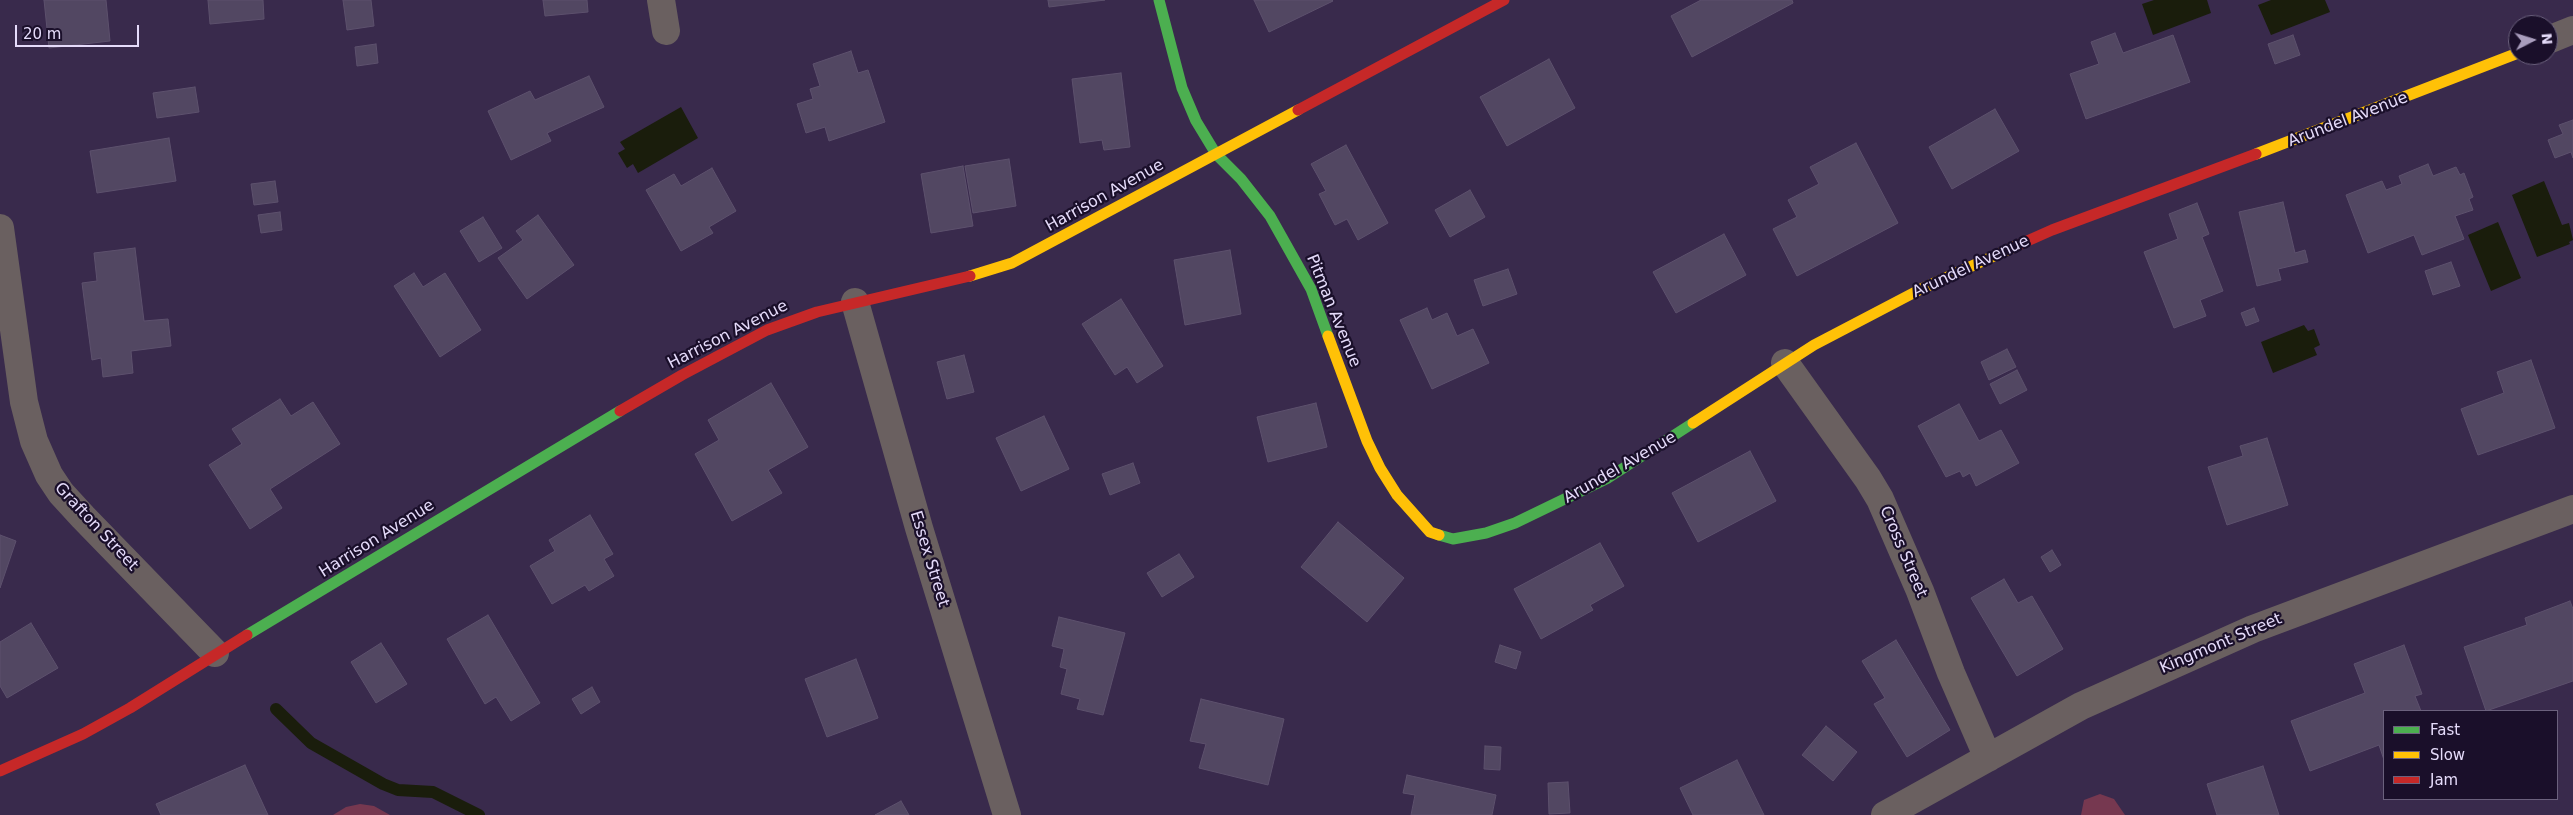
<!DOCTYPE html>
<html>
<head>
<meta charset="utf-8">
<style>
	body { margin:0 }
	#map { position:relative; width:2573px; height:815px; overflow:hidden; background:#392a4c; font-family:"DejaVu Sans",sans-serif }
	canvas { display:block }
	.legend { position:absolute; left:2383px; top:710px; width:175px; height:90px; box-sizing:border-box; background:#1a0f2a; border:1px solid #6b617d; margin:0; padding:6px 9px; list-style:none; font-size:15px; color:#e5dbfa }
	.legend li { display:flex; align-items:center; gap:10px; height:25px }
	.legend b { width:25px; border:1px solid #6b617d }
	.north { position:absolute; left:2508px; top:15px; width:50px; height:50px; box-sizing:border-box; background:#1a0f2a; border:1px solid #6b617d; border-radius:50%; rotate:85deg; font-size:14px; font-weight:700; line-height:20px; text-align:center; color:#e5dbfa }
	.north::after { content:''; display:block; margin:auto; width:18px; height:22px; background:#a99dbd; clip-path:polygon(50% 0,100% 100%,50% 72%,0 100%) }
	.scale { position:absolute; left:15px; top:25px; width:124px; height:22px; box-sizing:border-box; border:2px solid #e5dbfa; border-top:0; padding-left:6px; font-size:15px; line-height:18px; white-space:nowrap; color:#e5dbfa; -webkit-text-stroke:4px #1a0f2a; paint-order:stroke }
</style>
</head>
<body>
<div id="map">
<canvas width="2573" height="815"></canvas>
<ul class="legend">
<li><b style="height:6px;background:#4caf50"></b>Fast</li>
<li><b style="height:6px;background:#ffc107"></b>Slow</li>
<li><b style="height:6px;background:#c62828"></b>Jam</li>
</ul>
<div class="north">N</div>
<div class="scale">20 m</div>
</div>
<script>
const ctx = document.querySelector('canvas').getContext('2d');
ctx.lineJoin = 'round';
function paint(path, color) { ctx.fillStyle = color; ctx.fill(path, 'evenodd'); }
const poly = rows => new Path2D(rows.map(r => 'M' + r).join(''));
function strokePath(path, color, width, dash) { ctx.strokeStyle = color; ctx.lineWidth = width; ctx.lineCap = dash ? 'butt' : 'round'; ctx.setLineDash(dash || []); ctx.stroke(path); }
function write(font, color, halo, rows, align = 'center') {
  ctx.font = font + ' "DejaVu Sans",sans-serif'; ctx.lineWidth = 4.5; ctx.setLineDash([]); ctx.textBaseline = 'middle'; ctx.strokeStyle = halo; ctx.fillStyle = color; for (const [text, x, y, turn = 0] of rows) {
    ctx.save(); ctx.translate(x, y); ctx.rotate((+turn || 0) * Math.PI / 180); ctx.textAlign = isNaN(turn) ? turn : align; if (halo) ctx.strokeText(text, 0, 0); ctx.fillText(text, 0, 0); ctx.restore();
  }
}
paint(poly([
	[2100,794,2114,799,2125,815,2081,815,2084,800],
	[360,804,374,806,390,815,333,815,346,807]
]), '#763850');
paint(poly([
	[2154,0,2207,0,2211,13,2153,35,2142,4],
	[2271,0,2325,0,2330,12,2271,35,2258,5],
	[681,107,698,138,638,173,633,164,627,168,618,153,625,149,620,142],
	[2544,181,2562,225,2569,223,2573,240,2569,242,2570,244,2537,257,2512,195],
	[2498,222,2521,278,2491,291,2468,235],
	[2304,325,2308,331,2314,329,2320,345,2314,348,2317,355,2273,373,2261,342]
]), '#1a1d0c');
strokePath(poly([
	[276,709,311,743,383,784,398,790,433,792,479,815]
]), '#1a1d0c', 12);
const building = poly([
	[44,0,106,0,110,41,49,48,44,0],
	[208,0,263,0,264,19,210,24,208,0],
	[343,0,371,0,374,26,347,30,343,0],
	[543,0,587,0,588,12,545,16,543,0],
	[1048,0,1105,0,1049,7,1048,0],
	[1254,0,1332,0,1333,1,1269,32,1254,0],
	[1701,0,1792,0,1793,3,1692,57,1671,16,1701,0],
	[2115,33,2123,53,2173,35,2190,82,2086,119,2070,74,2099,64,2091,42,2115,33],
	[2293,35,2300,55,2275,64,2268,44,2293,35],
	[376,44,378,63,357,66,355,47,376,44],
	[851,51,858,73,868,70,885,122,829,141,825,127,806,133,797,104,813,99,810,89,820,86,813,64,851,51],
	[1549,59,1575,108,1507,146,1480,97,1549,59],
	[1121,73,1130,147,1104,150,1102,140,1080,143,1072,79,1121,73],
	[589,76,604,107,547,133,551,141,511,160,488,111,530,91,535,100,589,76],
	[195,87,199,112,157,118,153,93,195,87],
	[1995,109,2019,151,1952,189,1929,147,1995,109],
	[2573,120,2573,158,2571,152,2555,158,2548,140,2563,134,2559,125,2573,120],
	[169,138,176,181,97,193,90,151,169,138],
	[1856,143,1898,223,1797,276,1773,229,1797,217,1788,200,1819,184,1810,167,1856,143],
	[1346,145,1388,223,1358,240,1347,219,1335,225,1319,194,1326,191,1311,164,1346,145],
	[1009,159,1016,206,973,213,965,166,1009,159],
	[2428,164,2433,176,2456,167,2460,175,2464,173,2473,197,2469,199,2473,210,2455,216,2464,239,2422,255,2414,235,2368,253,2346,195,2382,181,2386,190,2402,184,2399,176,2428,164],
	[963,166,973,226,931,233,921,174,963,166],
	[712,168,736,211,709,227,713,233,681,251,646,190,674,174,681,186,712,168],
	[275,181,278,202,254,205,251,184,275,181],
	[1470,190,1485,217,1450,237,1435,210,1470,190],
	[2283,202,2295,253,2305,250,2308,262,2278,269,2281,280,2257,286,2239,212,2283,202],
	[2197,203,2209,234,2202,237,2223,291,2200,300,2206,316,2174,328,2144,252,2178,239,2169,214,2197,203],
	[280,212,282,230,261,233,258,215,280,212],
	[538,215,574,265,527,299,498,258,523,240,516,231,538,215],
	[483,217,502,248,479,262,460,231,483,217],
	[1724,234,1746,275,1676,313,1653,272,1724,234],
	[135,248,144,321,168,319,171,346,131,351,133,373,103,377,101,358,92,360,82,283,97,281,94,253,135,248],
	[1230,250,1241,314,1185,325,1174,260,1230,250],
	[2451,262,2460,286,2433,295,2425,271,2451,262],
	[1508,269,1517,294,1483,306,1474,280,1508,269],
	[414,273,423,287,445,273,481,330,440,357,394,286,414,273],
	[1121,299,1163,366,1137,383,1127,367,1115,375,1082,324,1121,299],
	[1427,308,1432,320,1447,313,1457,336,1473,329,1489,363,1432,389,1400,320,1427,308],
	[2254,308,2259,321,2246,326,2241,313,2254,308],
	[2007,349,2016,367,1989,380,1981,362,2007,349],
	[964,355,974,392,947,399,937,362,964,355],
	[2531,360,2555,428,2478,455,2461,409,2504,393,2497,372,2531,360],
	[2017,370,2027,390,2000,404,1990,384,2017,370],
	[771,383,808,447,768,470,782,493,732,521,695,454,719,440,708,420,771,383],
	[280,399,291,416,313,402,340,444,270,489,282,508,250,529,209,465,242,444,232,429,280,399],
	[1316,403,1327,447,1268,462,1257,417,1316,403],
	[1959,404,1979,441,2001,430,2019,463,1976,486,1970,473,1963,477,1960,471,1946,477,1918,426,1959,404],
	[1044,416,1069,469,1021,491,996,438,1044,416],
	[2267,438,2288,505,2227,525,2208,467,2243,456,2240,446,2267,438],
	[1750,451,1776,501,1698,542,1672,493,1750,451],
	[1133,463,1140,483,1110,495,1102,474,1133,463],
	[590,515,613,554,604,559,614,576,589,591,585,585,552,604,530,566,555,551,549,540,590,515],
	[1338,522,1404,578,1367,622,1301,567,1338,522],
	[0,535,16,541,0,588,0,535],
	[1600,543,1624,586,1590,605,1593,610,1541,639,1514,589,1600,543],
	[2052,550,2061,565,2050,572,2041,557,2052,550],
	[1179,554,1194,577,1162,597,1147,573,1179,554],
	[2004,579,2018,603,2032,596,2063,649,2017,676,1971,598,2004,579],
	[2570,601,2573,609,2573,681,2486,711,2464,647,2527,625,2525,618,2570,601],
	[488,615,540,703,511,721,496,697,485,704,447,639,488,615],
	[1059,617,1125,633,1103,715,1077,709,1080,699,1061,694,1067,669,1060,667,1064,649,1052,646,1059,617],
	[31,623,58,668,7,698,0,686,0,642,31,623],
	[1896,640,1950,730,1907,757,1874,704,1885,698,1862,661,1896,640],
	[381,643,407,684,376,703,351,662,381,643],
	[1500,645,1521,652,1516,669,1495,662,1500,645],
	[2404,645,2422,694,2415,696,2421,711,2384,711,2384,760,2379,745,2310,771,2291,721,2365,693,2354,664,2404,645],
	[856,659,878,718,827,737,805,679,856,659],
	[592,687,600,702,581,714,572,699,592,687],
	[1201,699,1284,719,1268,785,1199,768,1206,744,1190,741,1201,699],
	[1826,726,1857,752,1833,781,1802,755,1826,726],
	[1485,746,1501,747,1500,770,1484,769,1485,746],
	[1737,760,1764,815,1693,815,1680,788,1737,760],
	[245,765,268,815,161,815,156,804,245,765],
	[2263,766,2279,815,2217,815,2207,784,2263,766],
	[1407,775,1496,795,1492,815,1411,815,1415,795,1403,793,1407,775],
	[1568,782,1570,813,1549,814,1548,783,1568,782],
	[901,801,909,815,875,815,901,801]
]);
paint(building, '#524762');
strokePath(building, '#5d516d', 1);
strokePath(poly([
	[661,0,666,31],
	[2548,40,2573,30],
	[0,228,24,402,34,441,49,475,61,493,83,517,215,653],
	[855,302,919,528,1007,815],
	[1785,363,1868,479,1880,499,1920,591,1951,673,1988,758],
	[1885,815,2081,706,2253,629,2573,509]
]), '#6a6060', 28);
strokePath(poly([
	[1159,0,1182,88,1196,121,1216,154,1241,179,1270,216,1311,289,1328,336],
	[1439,535,1453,539,1486,533,1515,523,1608,478,1693,423],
	[247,635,620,411]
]), '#4caf50', 11);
strokePath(poly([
	[2256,154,2518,53],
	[970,276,1012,263,1298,110],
	[1328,336,1367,441,1380,468,1397,495,1430,532,1439,535],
	[1693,423,1814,345,1921,289,2016,246]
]), '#ffc107', 11);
strokePath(poly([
	[1298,110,1504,0],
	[2016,246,2052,230,2256,154],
	[620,411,682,375,767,330,817,312,970,276],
	[0,771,83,734,130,708,247,635]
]), '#c62828', 11);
write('16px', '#e5dbfa', '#1a0f2a', [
	["Arundel Avenue",2348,120,-21],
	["Harrison Avenue",1105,196,-29],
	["Arundel Avenue",1971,267,-25],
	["Pitman Avenue",1333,311,68],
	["Harrison Avenue",728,335,-27],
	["Arundel Avenue",1620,468,-30],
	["Grafton Street",96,527,47],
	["Harrison Avenue",377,539,-32],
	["Cross Street",1903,552,67],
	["Essex Street",929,559,73],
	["Kingmont Street",2221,644,-23]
]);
</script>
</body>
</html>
